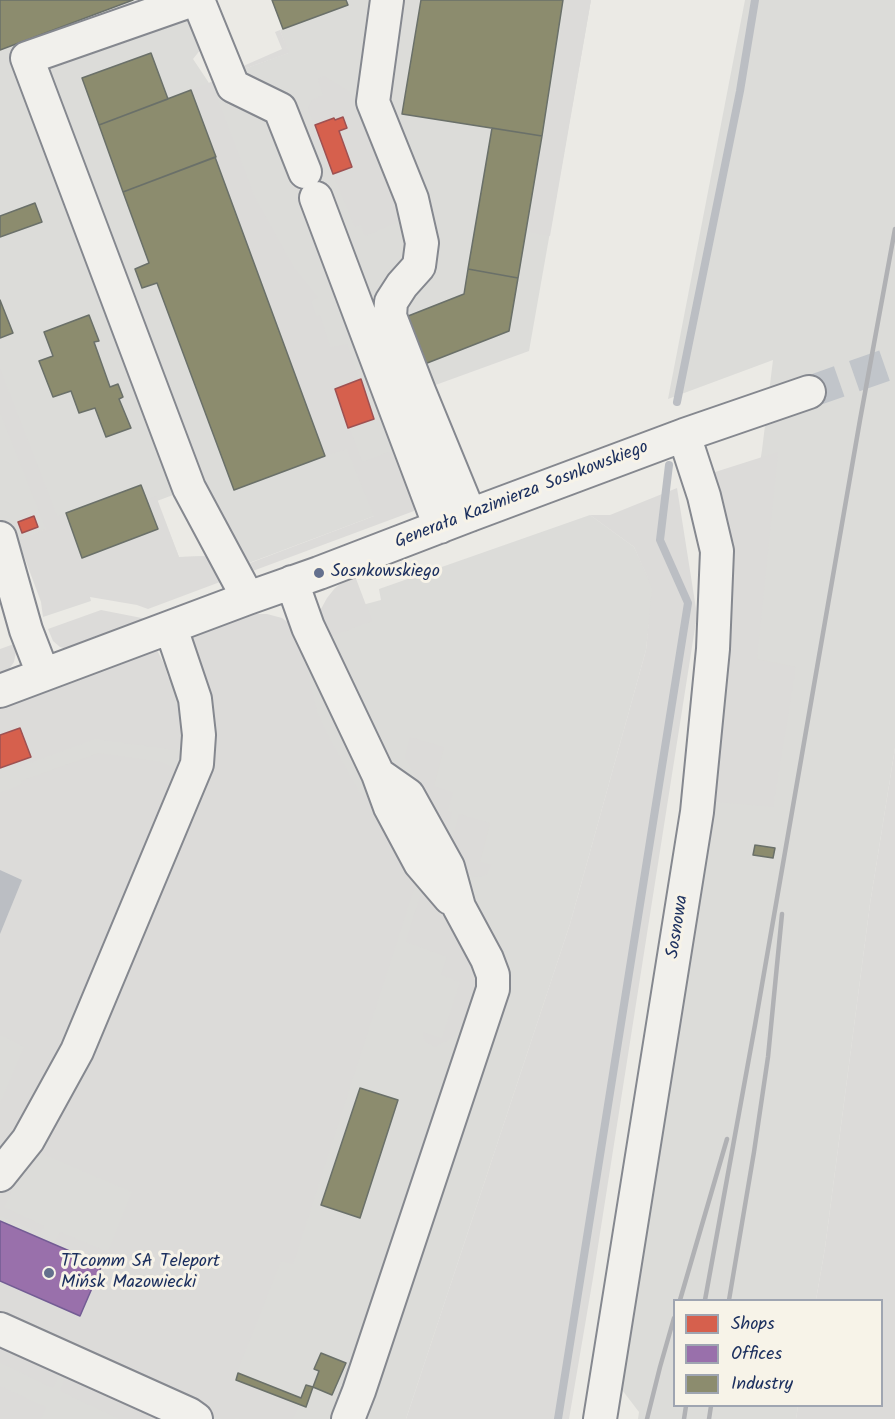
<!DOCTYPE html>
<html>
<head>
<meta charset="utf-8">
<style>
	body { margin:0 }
	#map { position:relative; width:895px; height:1419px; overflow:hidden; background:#ebeae5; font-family:Kalam,sans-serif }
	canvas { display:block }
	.legend { position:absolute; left:673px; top:1299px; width:210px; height:108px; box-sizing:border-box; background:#f7f3e8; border:2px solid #9fa5b1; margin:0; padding:8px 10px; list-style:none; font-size:18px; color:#1b2f5e }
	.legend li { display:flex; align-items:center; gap:12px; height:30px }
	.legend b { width:30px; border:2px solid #9fa5b1 }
</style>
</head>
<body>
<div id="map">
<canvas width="895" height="1419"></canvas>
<ul class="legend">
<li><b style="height:16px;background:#d6604d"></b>Shops</li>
<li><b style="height:16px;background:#9970ab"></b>Offices</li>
<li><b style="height:16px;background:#8c8c6e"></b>Industry</li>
</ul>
</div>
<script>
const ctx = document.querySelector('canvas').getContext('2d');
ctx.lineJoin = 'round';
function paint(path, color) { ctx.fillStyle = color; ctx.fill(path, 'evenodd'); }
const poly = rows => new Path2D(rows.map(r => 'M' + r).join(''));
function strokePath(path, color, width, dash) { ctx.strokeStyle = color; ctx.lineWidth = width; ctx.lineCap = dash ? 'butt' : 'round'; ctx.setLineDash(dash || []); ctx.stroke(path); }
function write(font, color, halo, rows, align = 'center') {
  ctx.font = font + ' Kalam,sans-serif'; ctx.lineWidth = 6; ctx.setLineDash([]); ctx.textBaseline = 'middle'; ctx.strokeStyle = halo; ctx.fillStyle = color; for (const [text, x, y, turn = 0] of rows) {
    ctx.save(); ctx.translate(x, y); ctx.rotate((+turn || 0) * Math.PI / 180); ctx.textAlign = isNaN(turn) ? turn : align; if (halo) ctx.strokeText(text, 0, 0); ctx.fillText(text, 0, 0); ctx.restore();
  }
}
paint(poly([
	[0,0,216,0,228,31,227,36,205,44,193,59,209,83,241,70,288,53,280,30,283,29,272,0,591,0,529,351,419,391,429,445,374,516,249,563,227,527,205,483,157,501,179,557,205,556,88,591,61,524,0,547],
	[745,0,895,0,895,748,870,904,825,1248,816,1300,674,1300,674,1406,798,1406,796,1419,638,1419,639,1412,616,1382,762,450,773,360,668,399],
	[590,515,634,547,653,588,646,650,570,924,406,1419,0,1419,0,729,158,681,293,633,366,604,381,600,379,589]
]), '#dcdcd9');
paint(poly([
	[566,0,591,0,550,236,528,232],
	[280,30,289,53,241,70,241,67,282,49,275,32],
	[324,76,350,92,377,150,402,208,396,223,365,236,361,225,355,227,333,174,352,166,339,131,347,128,343,117,335,120,334,118,315,125,308,109,312,100,323,95,318,79],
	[211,82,255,198,294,268,318,298,311,301,316,316,320,315,330,347,347,344,359,380,335,389,362,462,389,452,396,454,399,461,414,503,414,511,250,572,227,527,250,563,374,516,347,449,325,456,191,90],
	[0,369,57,516,66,513,82,558,158,529,147,500,156,496,179,557,214,556,222,577,220,582,148,609,137,605,90,597,91,601,43,617,41,602,18,540,46,529,0,412],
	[778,452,757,659,796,667,773,807,706,801,712,473],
	[677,488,697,615,593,1278,569,1419,406,1419,570,924,646,650,652,588,634,547,590,515,610,515],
	[355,576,372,621,330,637,320,617,321,609,327,598,335,588,348,578],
	[101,610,152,620,72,650,60,647,53,641,48,629],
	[256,614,267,614,282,618,290,624,296,632,302,647,317,712,327,734,359,792,371,803,385,814,419,873,293,1264,281,1261,234,1379,300,1405,293,1419,240,1419,235,1417,234,1419,222,1419,0,1318,0,1281,80,1316,102,1265,54,1245,60,1232,108,1252,132,1192,40,1153,32,1169,25,1168,185,830,189,649,192,634,240,617],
	[14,644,16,652,14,662,7,672,0,676,0,649],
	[156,648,165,666,178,713,183,740,181,746,175,750,95,739,19,767,16,767,12,764,31,756,20,728,0,735,0,706],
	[410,737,444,747,434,786,453,792,448,811,452,812,448,832,405,757],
	[895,748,895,1419,796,1419,798,1406,882,1406,882,1300,816,1300,825,1248,870,904],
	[99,753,162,762,181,771,46,1085,12,1135,0,1149,0,1104,24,1047,3,1036,0,1036,0,934,22,880,0,870,0,793,22,784,21,781],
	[459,814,490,823,480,862,492,865,488,873,483,876,474,877,468,872,452,842],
	[424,883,471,967,475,982,475,993,470,1016,452,1038,435,1047,426,1042,423,1037,423,1032,442,1038,460,982,441,975,447,957,406,942],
	[9,1187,11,1192,4,1207,44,1226,41,1233,0,1216,0,1188],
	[0,1340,62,1368,53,1388,0,1363],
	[68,1371,174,1419,119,1419,60,1391],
	[0,1386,46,1407,41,1419,0,1419]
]), '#dcdbd9');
paint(poly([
	[0,870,22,880,0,934]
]), '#bbbec3');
const shops = poly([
	[343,117,347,128,339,131,352,167,333,174,315,125,334,118,335,120,343,117],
	[361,379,374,419,348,428,335,389,361,379],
	[34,516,38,527,22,533,18,522,34,516],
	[20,728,31,757,0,768,0,735,20,728]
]);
paint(shops, '#d6604d');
strokePath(shops, '#9e5152', 1.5);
const offices = poly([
	[0,1221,102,1265,80,1316,0,1281,0,1221]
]);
paint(offices, '#9970ab');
strokePath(offices, '#735c94', 1.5);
const industry = poly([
	[0,0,133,0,0,50,0,0],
	[272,0,346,0,348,5,283,29,272,0],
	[421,0,563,0,542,136,402,114,421,0],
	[151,53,168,99,99,125,82,78,151,53],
	[191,90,216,157,123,192,99,125,191,90],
	[492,128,542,136,518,278,468,269,492,128],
	[215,157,325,456,234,490,157,283,142,288,135,269,149,263,123,192,215,157],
	[35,203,42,222,0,237,0,216,35,203],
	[468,269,518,278,509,331,417,367,398,320,464,294,468,269],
	[0,300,13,333,0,338,0,300],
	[89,315,99,341,94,342,110,387,118,384,123,397,119,399,131,428,106,437,95,408,79,413,71,391,53,397,39,361,53,356,44,332,89,315],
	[141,485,158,529,82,558,66,513,141,485],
	[755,845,775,848,773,858,753,855,755,845],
	[360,1088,398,1100,360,1218,321,1205,360,1088],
	[321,1353,346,1363,332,1395,313,1387,319,1371,314,1369,321,1353],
	[238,1373,301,1398,306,1385,313,1387,306,1407,236,1380,238,1373]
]);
paint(industry, '#8c8c6e');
strokePath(industry, '#6a7069', 1.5);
strokePath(poly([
	[677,402,740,91,755,0],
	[558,1419,688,603,660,540,669,465]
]), '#bbbec3', 8);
strokePath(poly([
	[809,392,895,362]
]), '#c1c5ca', 32, [32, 16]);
const minor = poly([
	[193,0,27,58,189,488,248,598],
	[198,0,233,86,280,109,305,172],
	[387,0,373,102,412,199,422,243,419,266,402,285,391,302,390,316,419,391,470,515],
	[316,198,440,527],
	[0,538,26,630,43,674],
	[292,582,308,627,378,774,390,807,420,863,450,898],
	[0,691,248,598,319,573,470,515,684,435,809,392],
	[0,1175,28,1140,77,1051,197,764,199,735,195,699,171,628],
	[0,1329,189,1414,196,1419],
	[348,1419,359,1391,493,989,493,975,487,959,459,907,448,867,408,795,378,774],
	[600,1419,697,812,713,649,717,551,704,496,684,435]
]);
strokePath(minor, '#85888f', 36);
strokePath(minor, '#f1f0ec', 32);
strokePath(poly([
	[680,1300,727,1139],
	[705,1300,755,1025,860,420,895,229],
	[729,1300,754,1152,768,1057,782,914],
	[647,1419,660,1367,674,1318],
	[684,1419,686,1406],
	[709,1419,711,1406]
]), '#b0b1b4', 4.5);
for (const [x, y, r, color] of [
	[319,573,6,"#64708d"],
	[49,1273,6,"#64708d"]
]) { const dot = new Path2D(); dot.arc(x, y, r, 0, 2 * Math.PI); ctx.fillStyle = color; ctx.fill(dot); strokePath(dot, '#f7f3e8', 2); }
write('18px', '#1b2f5e', '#f7f3e8', [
	["Generała Kazimierza Sosnkowskiego",522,496,-21],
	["Sosnowa",679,927,-81]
]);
write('18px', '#1b2f5e', '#f7f3e8', [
	["Sosnkowskiego",331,573],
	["TTcomm SA Teleport",61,1263],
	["Mińsk Mazowiecki",61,1284]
], 'left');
</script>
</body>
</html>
